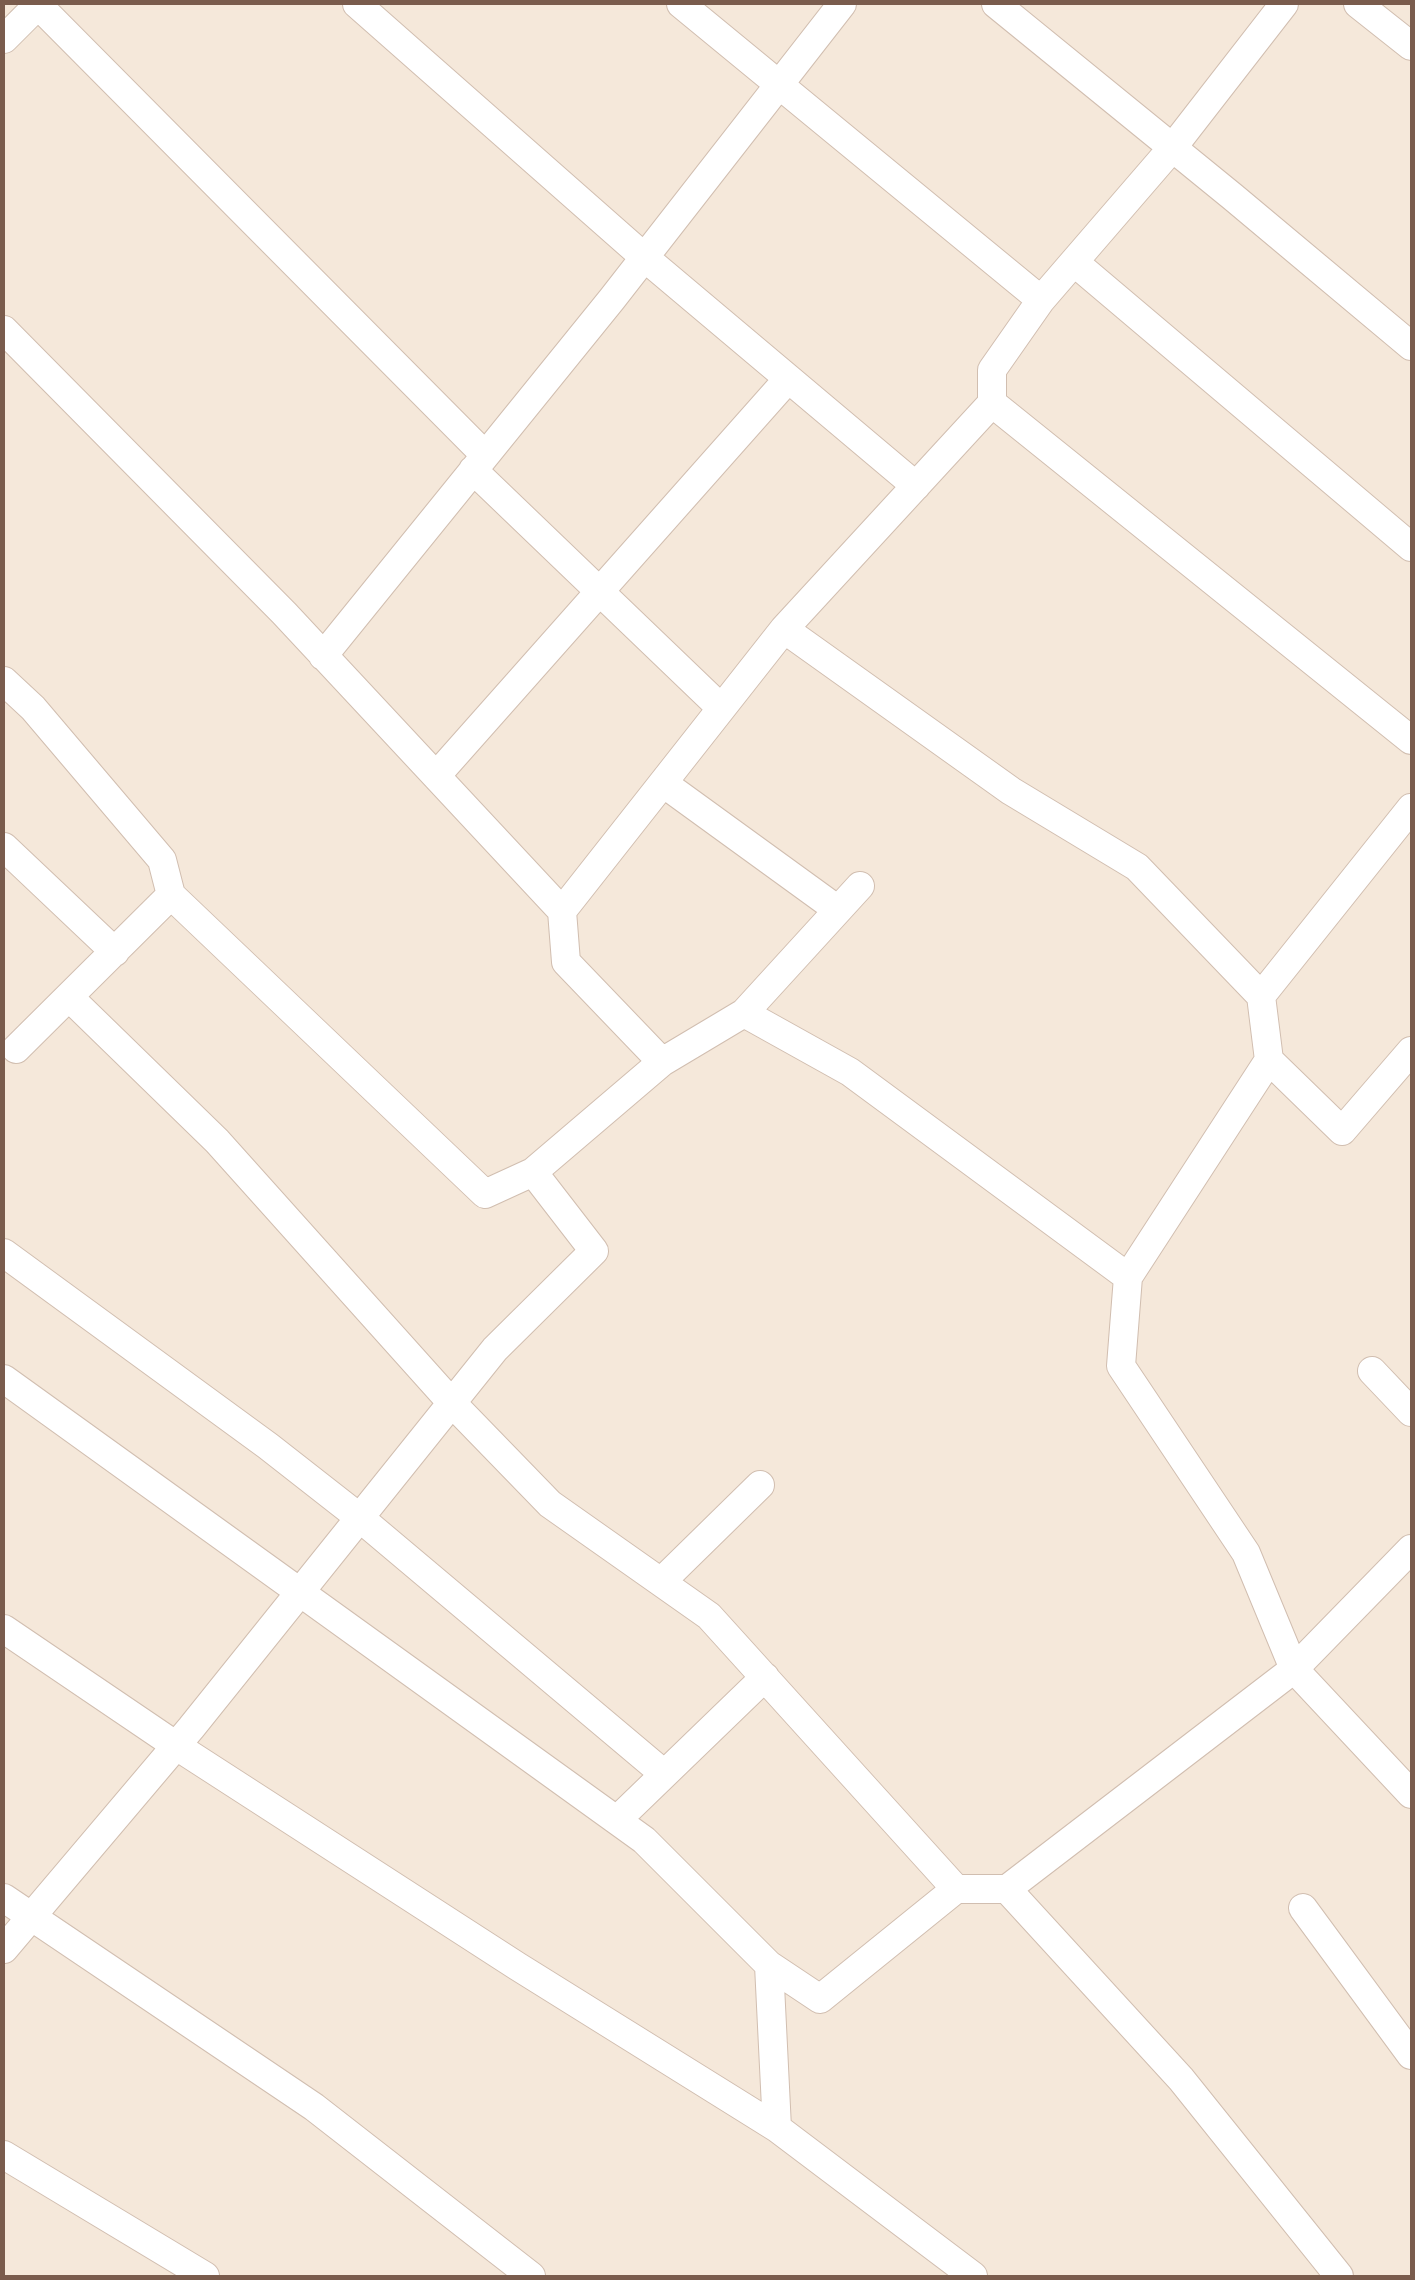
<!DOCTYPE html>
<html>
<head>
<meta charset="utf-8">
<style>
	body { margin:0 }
	#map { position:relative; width:1415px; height:2280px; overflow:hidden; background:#fdf6ec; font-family:Mulish,sans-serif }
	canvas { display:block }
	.frame { position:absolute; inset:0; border:5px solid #7a5c4d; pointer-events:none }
</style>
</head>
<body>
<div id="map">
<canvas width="1415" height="2280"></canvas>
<div class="frame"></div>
</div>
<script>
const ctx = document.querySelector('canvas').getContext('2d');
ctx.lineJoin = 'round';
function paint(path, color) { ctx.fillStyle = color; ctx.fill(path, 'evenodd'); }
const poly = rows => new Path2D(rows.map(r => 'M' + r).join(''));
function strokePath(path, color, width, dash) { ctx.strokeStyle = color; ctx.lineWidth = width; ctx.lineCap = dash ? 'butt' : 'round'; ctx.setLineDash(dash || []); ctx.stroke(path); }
paint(poly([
	[4,4,1411,4,1411,2276,4,2276]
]), '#f5e8da');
const minor = poly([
	[357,4,644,257,916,486],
	[681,4,1041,300],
	[996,4,1233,197,1411,346],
	[1358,4,1411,46],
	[38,5,485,455],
	[4,39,39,4],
	[1074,262,1411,547],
	[4,330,284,613,562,911,566,962,662,1062,533,1172,594,1251,495,1349,191,1728,4,1949],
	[992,403,1411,740],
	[473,470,721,708],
	[784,629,1011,791,1137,867,1261,996],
	[323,656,612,299,842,4],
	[4,681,33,708,162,860,171,895],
	[436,776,788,379],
	[663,783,838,910],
	[4,847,115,952],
	[562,911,784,629,992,403,992,370,1041,300,1173,147,1284,4],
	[69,997,217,1141,451,1402,550,1504,709,1616,956,1889,820,1999,769,1965],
	[744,1013,860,886],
	[16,1049,171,895,485,1194,533,1172],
	[1269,1060,1342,1131,1411,1051],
	[662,1062,744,1013,850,1072,1128,1277,1269,1060,1261,996,1411,808],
	[4,1253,268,1446,360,1518,663,1773],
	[1128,1277,1121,1366,1246,1553,1294,1669,1411,1794],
	[1372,1371,1411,1412],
	[4,1379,644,1840,769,1965,777,2128],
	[661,1582,760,1485],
	[4,1629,178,1747,517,1966,777,2128,973,2276],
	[617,1820,765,1677],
	[956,1889,1007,1889,1294,1669,1411,1549],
	[1007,1889,1181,2079,1339,2276],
	[4,1898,314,2107,531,2276],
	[1303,1908,1411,2055],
	[4,2155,205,2276]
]);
strokePath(minor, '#d1beb0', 30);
strokePath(minor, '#fff', 28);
</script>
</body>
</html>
